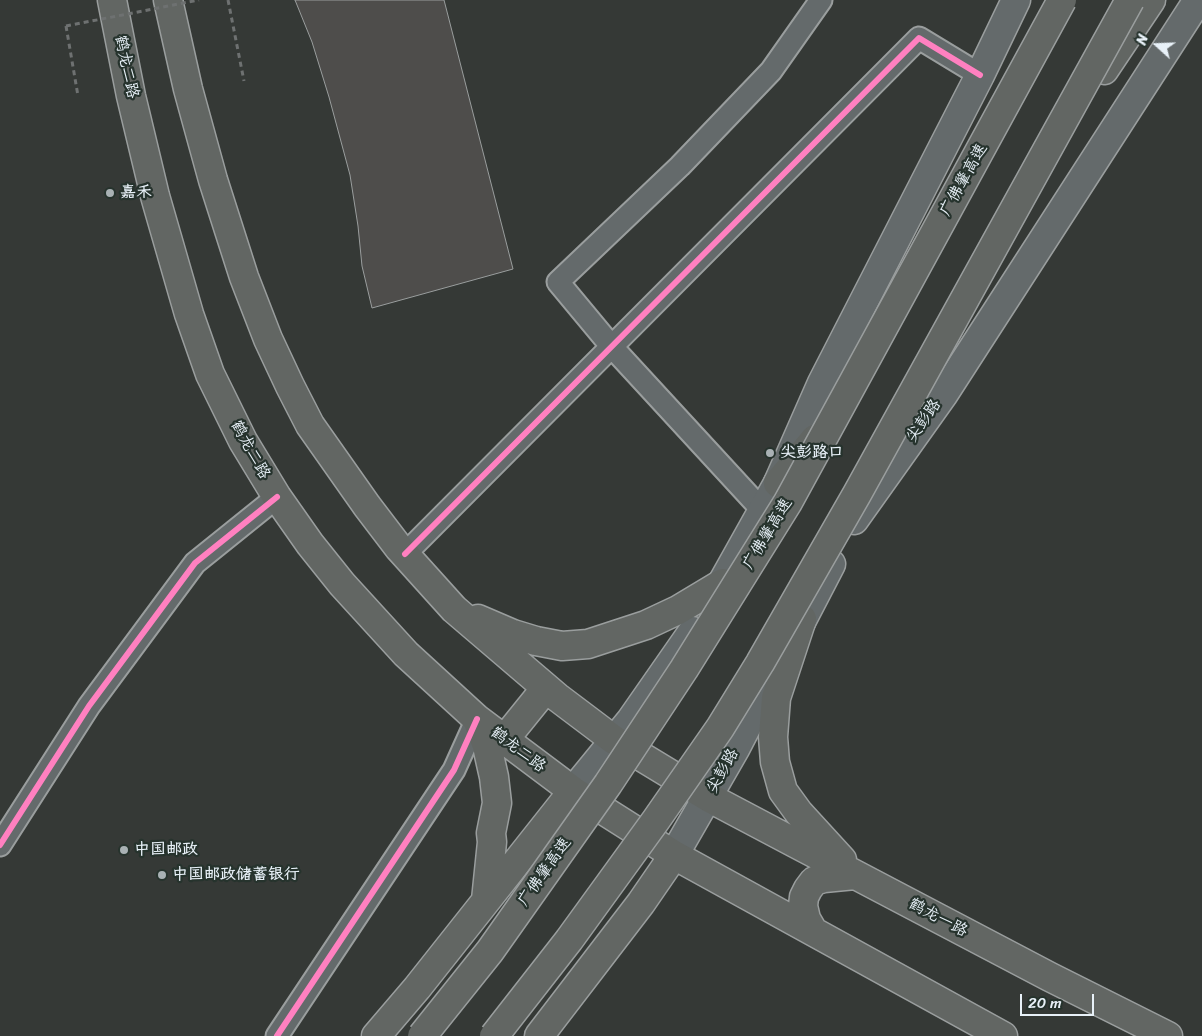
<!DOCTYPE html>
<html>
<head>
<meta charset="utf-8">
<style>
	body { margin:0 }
	#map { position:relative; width:1202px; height:1036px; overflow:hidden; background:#353936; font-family:Sriracha,sans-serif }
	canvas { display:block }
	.north { position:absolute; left:1132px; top:20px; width:50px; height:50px; -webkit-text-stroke:4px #26332d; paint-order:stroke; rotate:290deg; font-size:14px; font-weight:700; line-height:20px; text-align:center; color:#e8f1f8 }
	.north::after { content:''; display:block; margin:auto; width:18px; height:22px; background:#e8f1f8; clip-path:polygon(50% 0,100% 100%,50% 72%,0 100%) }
	.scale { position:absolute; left:1020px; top:994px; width:74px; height:22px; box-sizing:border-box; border:2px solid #e8f1f8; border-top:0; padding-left:6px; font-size:15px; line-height:18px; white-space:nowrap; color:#e8f1f8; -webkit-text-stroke:4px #26332d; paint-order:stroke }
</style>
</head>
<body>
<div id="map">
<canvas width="1202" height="1036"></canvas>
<div class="north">N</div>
<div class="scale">20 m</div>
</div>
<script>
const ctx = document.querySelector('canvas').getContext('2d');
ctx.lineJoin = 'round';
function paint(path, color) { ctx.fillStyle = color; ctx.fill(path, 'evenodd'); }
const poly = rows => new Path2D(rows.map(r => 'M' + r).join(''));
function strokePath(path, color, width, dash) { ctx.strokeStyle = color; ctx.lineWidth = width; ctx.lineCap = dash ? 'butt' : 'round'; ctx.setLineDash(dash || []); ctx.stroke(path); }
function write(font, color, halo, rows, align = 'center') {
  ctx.font = font + ' Sriracha,"LXGW WenKai TC",sans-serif'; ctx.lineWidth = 4.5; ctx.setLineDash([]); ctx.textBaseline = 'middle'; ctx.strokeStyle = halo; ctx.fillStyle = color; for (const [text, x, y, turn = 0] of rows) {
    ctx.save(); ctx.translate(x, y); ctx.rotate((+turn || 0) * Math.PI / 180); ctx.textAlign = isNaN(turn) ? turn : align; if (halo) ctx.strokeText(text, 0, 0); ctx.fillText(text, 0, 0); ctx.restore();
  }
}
const building = poly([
	[295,0,444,0,513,269,372,308,362,266,358,226,350,175,329,97,312,42,295,0]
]);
paint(building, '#4e4d4b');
strokePath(building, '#9a9e9e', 1);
const street = poly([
	[763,511,612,347,558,282,680,166,771,71,821,0],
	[405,554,919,38,980,75],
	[0,845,89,706,195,563,277,497],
	[277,1036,454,770,477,719]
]);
const secondary = poly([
	[854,520,943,395,1198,0],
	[717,592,778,483,822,383,980,75,1016,0],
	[573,791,631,720,693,631],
	[674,855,735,749,831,564]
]);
const highway = poly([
	[112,0,131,96,155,196,189,314,210,374,243,441,277,497,310,544,342,584,406,654,477,719,573,791,674,855,1003,1036],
	[168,0,188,89,213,180,244,277,268,339,290,386,310,425,367,506,399,548,454,609,557,697,614,740,708,797,795,843,1050,977,1168,1036],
	[1104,70,1151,0],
	[778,483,815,439],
	[478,619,513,634,536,641,562,646,588,644,646,625,678,610,723,583],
	[802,619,776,698,773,737,775,762,783,791,799,813,842,860],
	[477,719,487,746,494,777,497,803,491,833,492,842,486,900],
	[504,740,546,688],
	[813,931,806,919,803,906,804,897,808,889,814,881,824,878,855,875],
	[376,1036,417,988,573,791],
	[539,1036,641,903,674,855]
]);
strokePath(street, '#9a9e9e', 25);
strokePath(secondary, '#9a9e9e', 31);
strokePath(highway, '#9a9e9e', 31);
strokePath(poly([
	[228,0,244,81],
	[66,26,78,96]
]), '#6e7171', 3, [5, 4]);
strokePath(street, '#646a6b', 21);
strokePath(secondary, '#646a6b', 28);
strokePath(highway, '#626663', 28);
const highwayBridge = poly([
	[422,1036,490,951,608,784,684,669,788,502,1062,0],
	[494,1036,569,940,656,820,720,728,760,663,857,494,1130,0]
]);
strokePath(highwayBridge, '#9a9e9e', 31, []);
strokePath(poly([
	[66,26,199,0]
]), '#6e7171', 3, [5, 4]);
strokePath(highwayBridge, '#626663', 28);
strokePath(poly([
	[405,554,919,38,980,75],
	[0,845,89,706,195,563,277,497],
	[277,1036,454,770,477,719]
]), '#ff80c0', 6);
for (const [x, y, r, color] of [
	[110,193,5,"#a9b1b4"],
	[770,453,5,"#a9b1b4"],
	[124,850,5,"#a9b1b4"],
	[162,875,5,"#a9b1b4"]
]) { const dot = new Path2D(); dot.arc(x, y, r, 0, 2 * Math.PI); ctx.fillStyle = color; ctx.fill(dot); strokePath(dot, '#26332d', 2); }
write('16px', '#e8f1f8', '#26332d', [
	["鹤龙二路",126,67,78],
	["广佛肇高速",964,180,-61],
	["尖彭路",924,421,-55],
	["鹤龙二路",250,450,61],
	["广佛肇高速",768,534,-59],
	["鹤龙二路",518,750,37],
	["尖彭路",723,771,-61],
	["广佛肇高速",545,872,-55],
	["鹤龙一路",938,918,28]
]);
write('bold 16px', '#e8f1f8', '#26332d', [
	["嘉禾",120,193],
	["尖彭路口",780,453],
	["中国邮政",134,850],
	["中国邮政储蓄银行",172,875]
], 'left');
</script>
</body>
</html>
